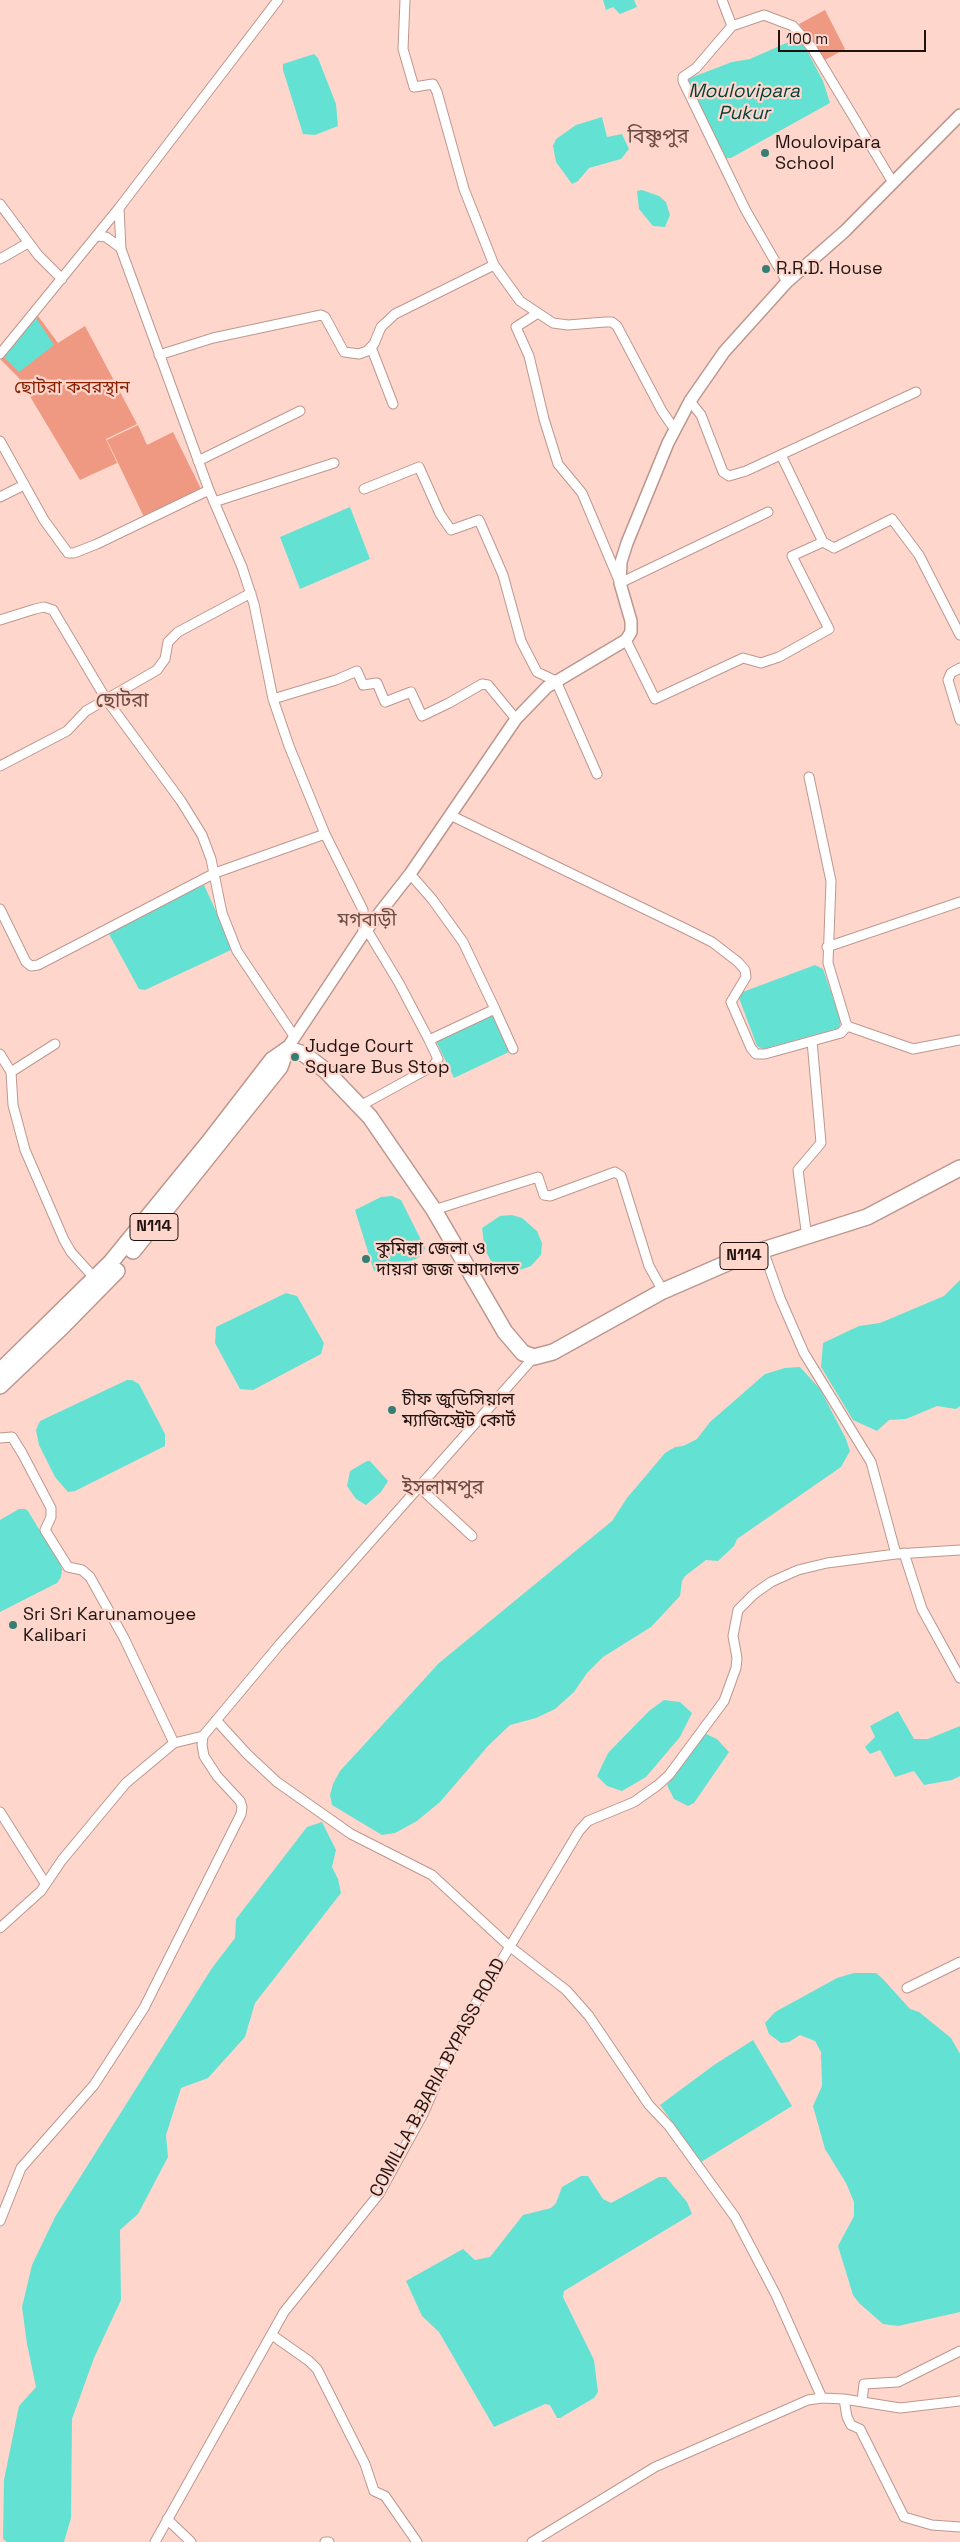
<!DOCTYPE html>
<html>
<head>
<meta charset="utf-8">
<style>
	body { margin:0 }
	#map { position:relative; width:960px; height:2542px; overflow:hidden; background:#fed6cc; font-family:"Space Grotesk",sans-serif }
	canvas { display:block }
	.scale { position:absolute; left:778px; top:30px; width:148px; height:22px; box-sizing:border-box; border:2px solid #20120f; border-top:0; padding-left:6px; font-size:15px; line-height:18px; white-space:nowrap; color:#20120f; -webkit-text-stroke:4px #fed6cc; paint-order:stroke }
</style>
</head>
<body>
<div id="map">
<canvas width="960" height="2542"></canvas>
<div class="scale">100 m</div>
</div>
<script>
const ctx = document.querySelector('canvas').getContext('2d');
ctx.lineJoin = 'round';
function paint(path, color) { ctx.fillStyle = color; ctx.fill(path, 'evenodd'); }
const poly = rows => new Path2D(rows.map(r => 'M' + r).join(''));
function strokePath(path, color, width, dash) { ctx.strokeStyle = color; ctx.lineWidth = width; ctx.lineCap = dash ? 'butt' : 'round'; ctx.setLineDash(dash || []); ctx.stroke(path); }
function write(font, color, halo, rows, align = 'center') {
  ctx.font = font + ' "Space Grotesk","Noto Sans Bengali",sans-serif'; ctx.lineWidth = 4.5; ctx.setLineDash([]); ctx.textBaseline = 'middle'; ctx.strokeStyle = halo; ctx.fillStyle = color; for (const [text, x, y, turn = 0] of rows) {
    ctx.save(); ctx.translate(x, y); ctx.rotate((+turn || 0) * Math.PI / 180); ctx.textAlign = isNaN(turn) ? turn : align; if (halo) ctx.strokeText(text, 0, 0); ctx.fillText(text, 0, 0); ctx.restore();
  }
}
paint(poly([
	[825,10,845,49,823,61,799,24],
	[38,316,58,343,85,326,137,424,106,439,117,463,80,480,19,378,1,360],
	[138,425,147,445,173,432,201,489,144,517,107,440]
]), '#ef9882');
paint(poly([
	[603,0,634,0,637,7,620,14,613,7,606,10],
	[793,40,802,42,805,47,823,81,830,103,731,158,726,158,687,82,690,78,732,62,750,59],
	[314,54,318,58,336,104,338,126,315,135,303,134,283,70,283,64],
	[602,117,607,137,622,134,629,149,621,159,589,168,578,181,572,184,556,162,553,146,556,139,576,125],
	[642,190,659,196,666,202,670,215,665,227,653,226,639,209,637,191],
	[36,318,54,345,19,372,4,357],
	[350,507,370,559,300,589,280,537],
	[204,885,232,946,231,950,145,990,139,989,109,934,135,917],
	[815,965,823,969,841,1021,839,1028,763,1049,757,1046,739,998,740,993],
	[492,1015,509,1052,454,1078,436,1041],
	[392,1196,401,1200,425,1248,423,1254,416,1259,374,1271,355,1210,381,1197],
	[512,1215,522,1218,537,1231,542,1243,541,1255,531,1266,503,1276,496,1270,485,1250,482,1228,500,1216],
	[960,1280,960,1406,956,1409,937,1406,906,1419,889,1420,877,1431,853,1420,821,1367,823,1343,859,1326,880,1323,944,1296],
	[286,1293,297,1296,324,1343,321,1354,253,1390,240,1389,215,1343,216,1327],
	[800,1367,820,1389,846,1439,850,1451,841,1467,737,1539,734,1546,718,1561,706,1560,685,1576,682,1581,680,1596,651,1627,603,1657,587,1673,574,1692,555,1709,536,1718,510,1725,488,1746,440,1802,417,1821,395,1833,382,1835,332,1805,330,1795,333,1784,340,1771,439,1663,612,1521,627,1498,665,1453,675,1447,683,1446,697,1439,710,1422,765,1374,785,1368],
	[127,1380,132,1380,139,1384,165,1434,165,1446,75,1491,68,1492,55,1477,39,1445,36,1430,40,1421],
	[367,1461,370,1461,388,1481,381,1492,366,1505,356,1499,347,1486,350,1471],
	[19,1509,25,1509,28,1511,59,1562,62,1569,61,1577,57,1583,0,1612,0,1520],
	[664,1700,680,1702,692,1713,680,1737,646,1777,622,1791,607,1786,597,1776,608,1753,649,1711],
	[898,1711,914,1739,928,1739,960,1726,960,1776,952,1780,924,1785,914,1771,895,1777,880,1750,870,1754,865,1747,875,1737,870,1726],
	[706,1734,717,1739,729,1752,694,1803,688,1806,674,1799,667,1785],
	[322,1822,336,1850,332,1867,338,1879,341,1893,255,2003,245,2037,208,2078,181,2088,166,2135,168,2157,138,2214,120,2230,121,2300,94,2358,72,2419,71,2518,64,2542,7,2542,3,2539,4,2480,19,2406,36,2387,27,2344,22,2307,32,2265,55,2217,212,1968,235,1938,236,1919,307,1827],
	[854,1973,876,1973,882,1978,910,2009,919,2012,951,2038,960,2054,960,2312,898,2326,883,2324,859,2303,853,2295,838,2246,854,2216,854,2202,846,2183,825,2149,813,2106,822,2086,821,2052,815,2041,800,2035,789,2042,781,2043,769,2034,765,2023,775,2012,837,1978],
	[753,2040,792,2106,701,2162,660,2105,714,2065],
	[581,2176,588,2176,603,2199,611,2203,659,2177,666,2177,687,2202,692,2214,564,2291,563,2297,594,2360,598,2392,594,2398,560,2418,557,2418,550,2405,545,2404,494,2427,439,2332,422,2316,406,2281,463,2249,475,2260,490,2257,523,2215,551,2208,556,2203,562,2187]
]), '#63e2d3');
const street = poly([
	[405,0,403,49,414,87,433,84,437,92,464,189,494,265,520,301,553,323,568,325,605,322,612,322,617,326,662,411,675,430],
	[722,0,732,26],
	[0,204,38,255,62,279],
	[119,208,121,249,209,490,242,567,254,604,273,699,289,746,325,834,363,910,363,934],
	[97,236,106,237,121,248],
	[0,259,28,243],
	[787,282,745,209,683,81,683,77,696,68,732,26,764,15,793,26,812,48,892,181],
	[538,313,516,327,529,356,544,419,558,464,582,493,620,583,768,512],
	[371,347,393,404],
	[0,354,119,208,278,0],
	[159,355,213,338,321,315,325,317,344,352,359,354,367,351,374,344,381,327,395,314,494,265],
	[690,401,701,415,723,472,729,476,746,471,916,392],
	[0,441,44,520,68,553,74,553,97,544,209,490],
	[781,455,823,542],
	[198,461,300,411],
	[364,489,419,467,440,514,451,530,479,520,503,575,521,641,537,672,556,681,597,774],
	[0,497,24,485],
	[214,502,334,463],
	[0,620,35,609,44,607,53,610,106,699,181,801,202,835,211,859,222,913,237,951,294,1036],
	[626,640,655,699,743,658,761,663,779,657,829,629,792,556,823,542,834,548,892,519,919,555,960,635],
	[960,668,951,673,948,680,960,720],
	[273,699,336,680,357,671,363,685,377,683,385,702,411,692,422,716,449,703,482,684,488,685,516,719],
	[0,766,67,731,86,711,157,670,165,659,168,642,178,632,251,593],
	[809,777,831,881,828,963,847,1026],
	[450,815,684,928,712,942,738,962,745,970,746,977,731,1002,751,1048,756,1054,765,1054,841,1033,847,1026],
	[410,874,432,899,463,942,495,1009],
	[0,909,26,962,31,966,38,965,215,873,325,834],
	[367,930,399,983,429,1040],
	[827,947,960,902],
	[847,1026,913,1049,960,1040],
	[55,1044,11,1072,13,1105,25,1150,64,1240,71,1252,97,1281],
	[0,1054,11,1072],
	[360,1106,433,1066,438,1059,429,1040,495,1009,513,1049],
	[434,1210,538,1177,544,1195,550,1196,615,1172,621,1176,649,1266,663,1291],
	[807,1238,798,1170,821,1143,812,1041],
	[763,1250,780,1298,804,1353,871,1462,896,1554],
	[0,1438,12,1437,22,1453,51,1508,51,1517,45,1530,68,1567,82,1570,90,1577,124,1638,174,1743],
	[419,1487,472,1536],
	[904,1553,922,1609,960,1678],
	[216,1720,247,1754,277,1782,351,1834,432,1875,509,1946,566,1990,589,2016,649,2105,669,2126,735,2217,776,2295,822,2398],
	[0,1812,45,1883],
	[0,1928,41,1891,62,1860,126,1783,174,1743,203,1736],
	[907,1988,960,1962],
	[0,2221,21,2168,94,2085,144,2008,241,1814,242,1807,240,1801,217,1776,204,1756,202,1745,203,1736,280,1644,534,1357],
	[272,2335,309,2361,317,2369,365,2464,374,2491,385,2496,417,2542],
	[844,2399,847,2417,851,2425,860,2429,904,2517,932,2525,960,2527],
	[862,2401,864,2384,898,2382,960,2351],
	[167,2519,191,2542],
	[155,2542,284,2312,379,2194,423,2114,461,2028,579,1831,588,1821,634,1802,658,1785,669,1775,724,1701,736,1668,737,1658,733,1636,738,1610,754,1594,771,1582,798,1570,827,1563,896,1554,960,1550],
	[325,2542,329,2542],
	[532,2542,655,2467,808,2400,822,2398,844,2399,900,2408,960,2401]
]);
const secondary = poly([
	[286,1050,363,934,410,874,516,719,547,687,626,640,631,632,631,621,620,583,621,562,627,543,668,443,690,401,724,352,787,282,845,231,960,115]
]);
const highway = poly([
	[133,1251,280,1067,286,1050],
	[0,1371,111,1262,208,1143,272,1060,288,1049,304,1054,326,1071,370,1117,434,1210,505,1332,523,1353,534,1357,553,1352,663,1291,741,1257,867,1217,960,1168],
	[0,1386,62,1327,117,1271]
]);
strokePath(street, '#bd978e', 11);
strokePath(secondary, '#bd978e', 14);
strokePath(highway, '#bd978e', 18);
strokePath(street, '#fff', 9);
strokePath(secondary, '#fff', 11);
strokePath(highway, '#fff', 15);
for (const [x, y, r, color] of [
	[765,153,5,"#367d74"],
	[766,269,5,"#367d74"],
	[295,1057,5,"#367d74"],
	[366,1259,5,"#367d74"],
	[392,1410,5,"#367d74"],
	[13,1625,5,"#367d74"]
]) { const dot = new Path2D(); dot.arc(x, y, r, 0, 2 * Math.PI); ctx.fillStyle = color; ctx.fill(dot); strokePath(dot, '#fed6cc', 2); }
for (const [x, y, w] of [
	[154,1227,48],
	[744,1256,48]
]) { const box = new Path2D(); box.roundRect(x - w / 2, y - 13.5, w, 27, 4); ctx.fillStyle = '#fed6cc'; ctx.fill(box); strokePath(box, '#20120f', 1); }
write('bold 16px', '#20120f', null, [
	["N114",154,1227],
	["N114",744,1256]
]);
write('18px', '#20120f', '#fed6cc', [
	["Moulovipara",775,143],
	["School",775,164],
	["R.R.D. House",776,269],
	["Judge Court",305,1047],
	["Square Bus Stop",305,1068],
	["কুমিল্লা জেলা ও",376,1249],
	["দায়রা জজ আদালত",376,1270],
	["চীফ জুডিসিয়াল",402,1400],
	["ম্যাজিস্ট্রেট কোর্ট",402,1421],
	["Sri Sri Karunamoyee",23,1615],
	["Kalibari",23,1636]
], 'left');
write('18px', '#881f00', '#fed6cc', [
	["ছোটরা কবরস্থান",72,388]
]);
write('18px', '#20120f', '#fed6cc', [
	["COMILLA B.BARIA BYPASS ROAD",438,2078,-62]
]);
write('italic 19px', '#013f39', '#fed6cc', [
	["Moulovipara",744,92],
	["Pukur",744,114]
]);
write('19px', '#6c4b43', '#fed6cc', [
	["মগবাড়ী",367,921]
]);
write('20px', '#6c4b43', '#fed6cc', [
	["বিষ্ণুপুর",658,138],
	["ছোটরা",122,702],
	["ইসলামপুর",443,1489]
]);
</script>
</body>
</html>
